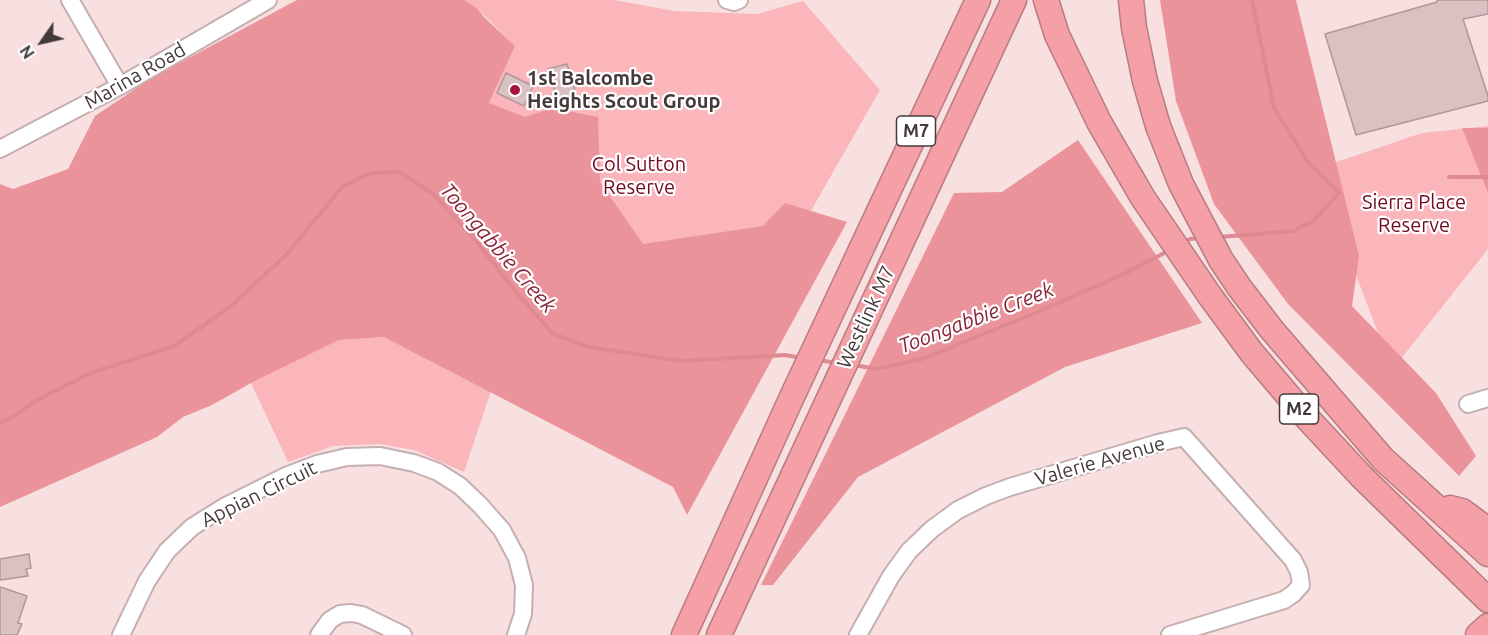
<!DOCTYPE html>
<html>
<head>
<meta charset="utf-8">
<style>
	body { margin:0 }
	#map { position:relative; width:1488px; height:635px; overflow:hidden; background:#f8dfe0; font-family:Ubuntu,sans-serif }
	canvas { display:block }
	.north { position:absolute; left:12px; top:12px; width:60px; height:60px; -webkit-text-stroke:4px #fff; paint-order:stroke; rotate:236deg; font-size:16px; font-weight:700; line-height:24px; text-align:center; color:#443a3b }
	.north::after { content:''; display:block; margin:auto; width:21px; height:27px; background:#443a3b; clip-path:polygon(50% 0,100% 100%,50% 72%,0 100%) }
</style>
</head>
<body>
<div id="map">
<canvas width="1488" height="635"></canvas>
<div class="north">N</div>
</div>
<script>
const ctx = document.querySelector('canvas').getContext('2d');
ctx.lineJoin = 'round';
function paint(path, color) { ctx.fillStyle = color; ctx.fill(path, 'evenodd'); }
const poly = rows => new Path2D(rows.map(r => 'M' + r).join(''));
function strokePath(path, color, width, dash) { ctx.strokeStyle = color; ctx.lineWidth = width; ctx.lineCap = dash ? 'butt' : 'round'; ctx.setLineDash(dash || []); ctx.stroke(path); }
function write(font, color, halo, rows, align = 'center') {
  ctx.font = font + ' Ubuntu,sans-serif'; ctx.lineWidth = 4.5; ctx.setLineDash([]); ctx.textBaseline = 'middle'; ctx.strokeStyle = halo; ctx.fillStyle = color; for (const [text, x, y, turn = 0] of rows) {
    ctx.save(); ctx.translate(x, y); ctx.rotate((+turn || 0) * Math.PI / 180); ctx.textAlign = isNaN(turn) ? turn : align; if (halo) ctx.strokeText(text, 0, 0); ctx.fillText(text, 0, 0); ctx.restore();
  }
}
paint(poly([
	[464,0,614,0,675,11,757,14,803,1,880,90,749,319,431,231,515,46,477,8],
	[1488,126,1488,249,1392,370,1316,169,1422,133],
	[385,337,491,391,464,472,414,450,380,444,333,446,288,462,251,383,339,340]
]), '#fab6ba');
paint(poly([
	[297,0,464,0,477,8,484,17,515,46,489,103,525,117,552,108,598,117,600,182,643,244,763,226,785,203,847,222,687,515,673,487,384,337,339,340,251,383,212,405,183,417,157,437,0,507,0,184,13,189,68,169,95,116,153,77],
	[1160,0,1296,0,1359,256,1352,306,1436,393,1476,456,1459,476,1288,304,1214,204,1176,101],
	[1462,128,1488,128,1488,193],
	[1078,140,1202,323,1065,367,858,477,773,585,761,585,954,193,1002,192]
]), '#ea939a');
strokePath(poly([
	[1449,177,1488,177],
	[1220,237,1293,231,1313,221,1339,193,1308,162,1274,108,1252,0],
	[1185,242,1190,239,1200,238],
	[818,360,837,363],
	[854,365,877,369,922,359,1033,314,1124,274,1170,250],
	[0,423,14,416,35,401,93,372,174,346,230,307,286,255,343,186,371,173,399,172,433,194,473,237,516,292,553,334,589,347,681,361,785,355,802,358]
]), '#df8990', 4);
const building = poly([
	[1437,0,1488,0,1488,14,1463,19,1488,96,1488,101,1356,135,1325,34,1437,2,1437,0],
	[567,64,577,97,558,102,548,69,567,64],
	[506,73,533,86,524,106,497,93,506,73],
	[29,554,31,568,26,569,28,576,0,580,0,559,29,554],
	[0,587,27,596,18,623,22,624,17,635,0,635,0,587]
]);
paint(building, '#dac2c3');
strokePath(building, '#ae9899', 1.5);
const minor = poly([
	[70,0,120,86],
	[727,0,734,2,739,0],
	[0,149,120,86,268,0],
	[1468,404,1488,398],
	[121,635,147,581,167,551,192,527,224,507,286,476,317,464,347,457,380,456,414,463,438,472,460,486,480,505,502,530,517,558,524,585,523,614,516,635],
	[319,635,330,620,340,614,351,613,362,615,403,635],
	[858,635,891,576,909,551,932,529,958,510,986,496,1010,487,1158,443,1184,437,1293,560,1299,572,1301,585,1293,594,1284,600,1170,635]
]);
const highway = poly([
	[1046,0,1057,35,1099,122,1143,198,1210,296,1252,353,1308,419,1362,477,1488,600],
	[1131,0,1134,28,1145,81,1158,126,1181,184,1221,260,1239,287,1272,330,1383,459,1488,554],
	[1450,508,1462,511,1488,530],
	[684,635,791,399,978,0],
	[719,635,1014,0],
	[1478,635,1488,626]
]);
strokePath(minor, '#c6afb0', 20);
strokePath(highway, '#b77c81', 27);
strokePath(minor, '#fff', 16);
strokePath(highway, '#f5a0a6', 24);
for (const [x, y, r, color] of [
	[515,90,6,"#a9113a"]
]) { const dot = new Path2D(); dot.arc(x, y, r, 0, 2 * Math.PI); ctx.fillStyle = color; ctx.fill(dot); strokePath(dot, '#fff', 2); }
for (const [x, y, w] of [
	[916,131,39],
	[1299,409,39]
]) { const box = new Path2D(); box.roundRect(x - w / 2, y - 15, w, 30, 4.5); ctx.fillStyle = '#fff'; ctx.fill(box); strokePath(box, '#443a3b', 1.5); }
write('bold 18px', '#443a3b', null, [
	["M7",916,131],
	["M2",1299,409]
]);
write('20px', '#443a3b', '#fff', [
	["Marina Road",135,76,-30],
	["Westlink M7",866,317,-65],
	["Valerie Avenue",1100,461,-16],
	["Appian Circuit",259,494,-26]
]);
write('bold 20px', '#443a3b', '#fff', [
	["1st Balcombe",527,78],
	["Heights Scout Group",527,101]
], 'left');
write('20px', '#720824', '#fff', [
	["Col Sutton",639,164],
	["Reserve",639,187],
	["Sierra Place",1414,202],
	["Reserve",1414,225]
]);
write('italic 21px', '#882336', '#fff', [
	["Toongabbie Creek",498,248,49],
	["Toongabbie Creek",976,318,-21]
]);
</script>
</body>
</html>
